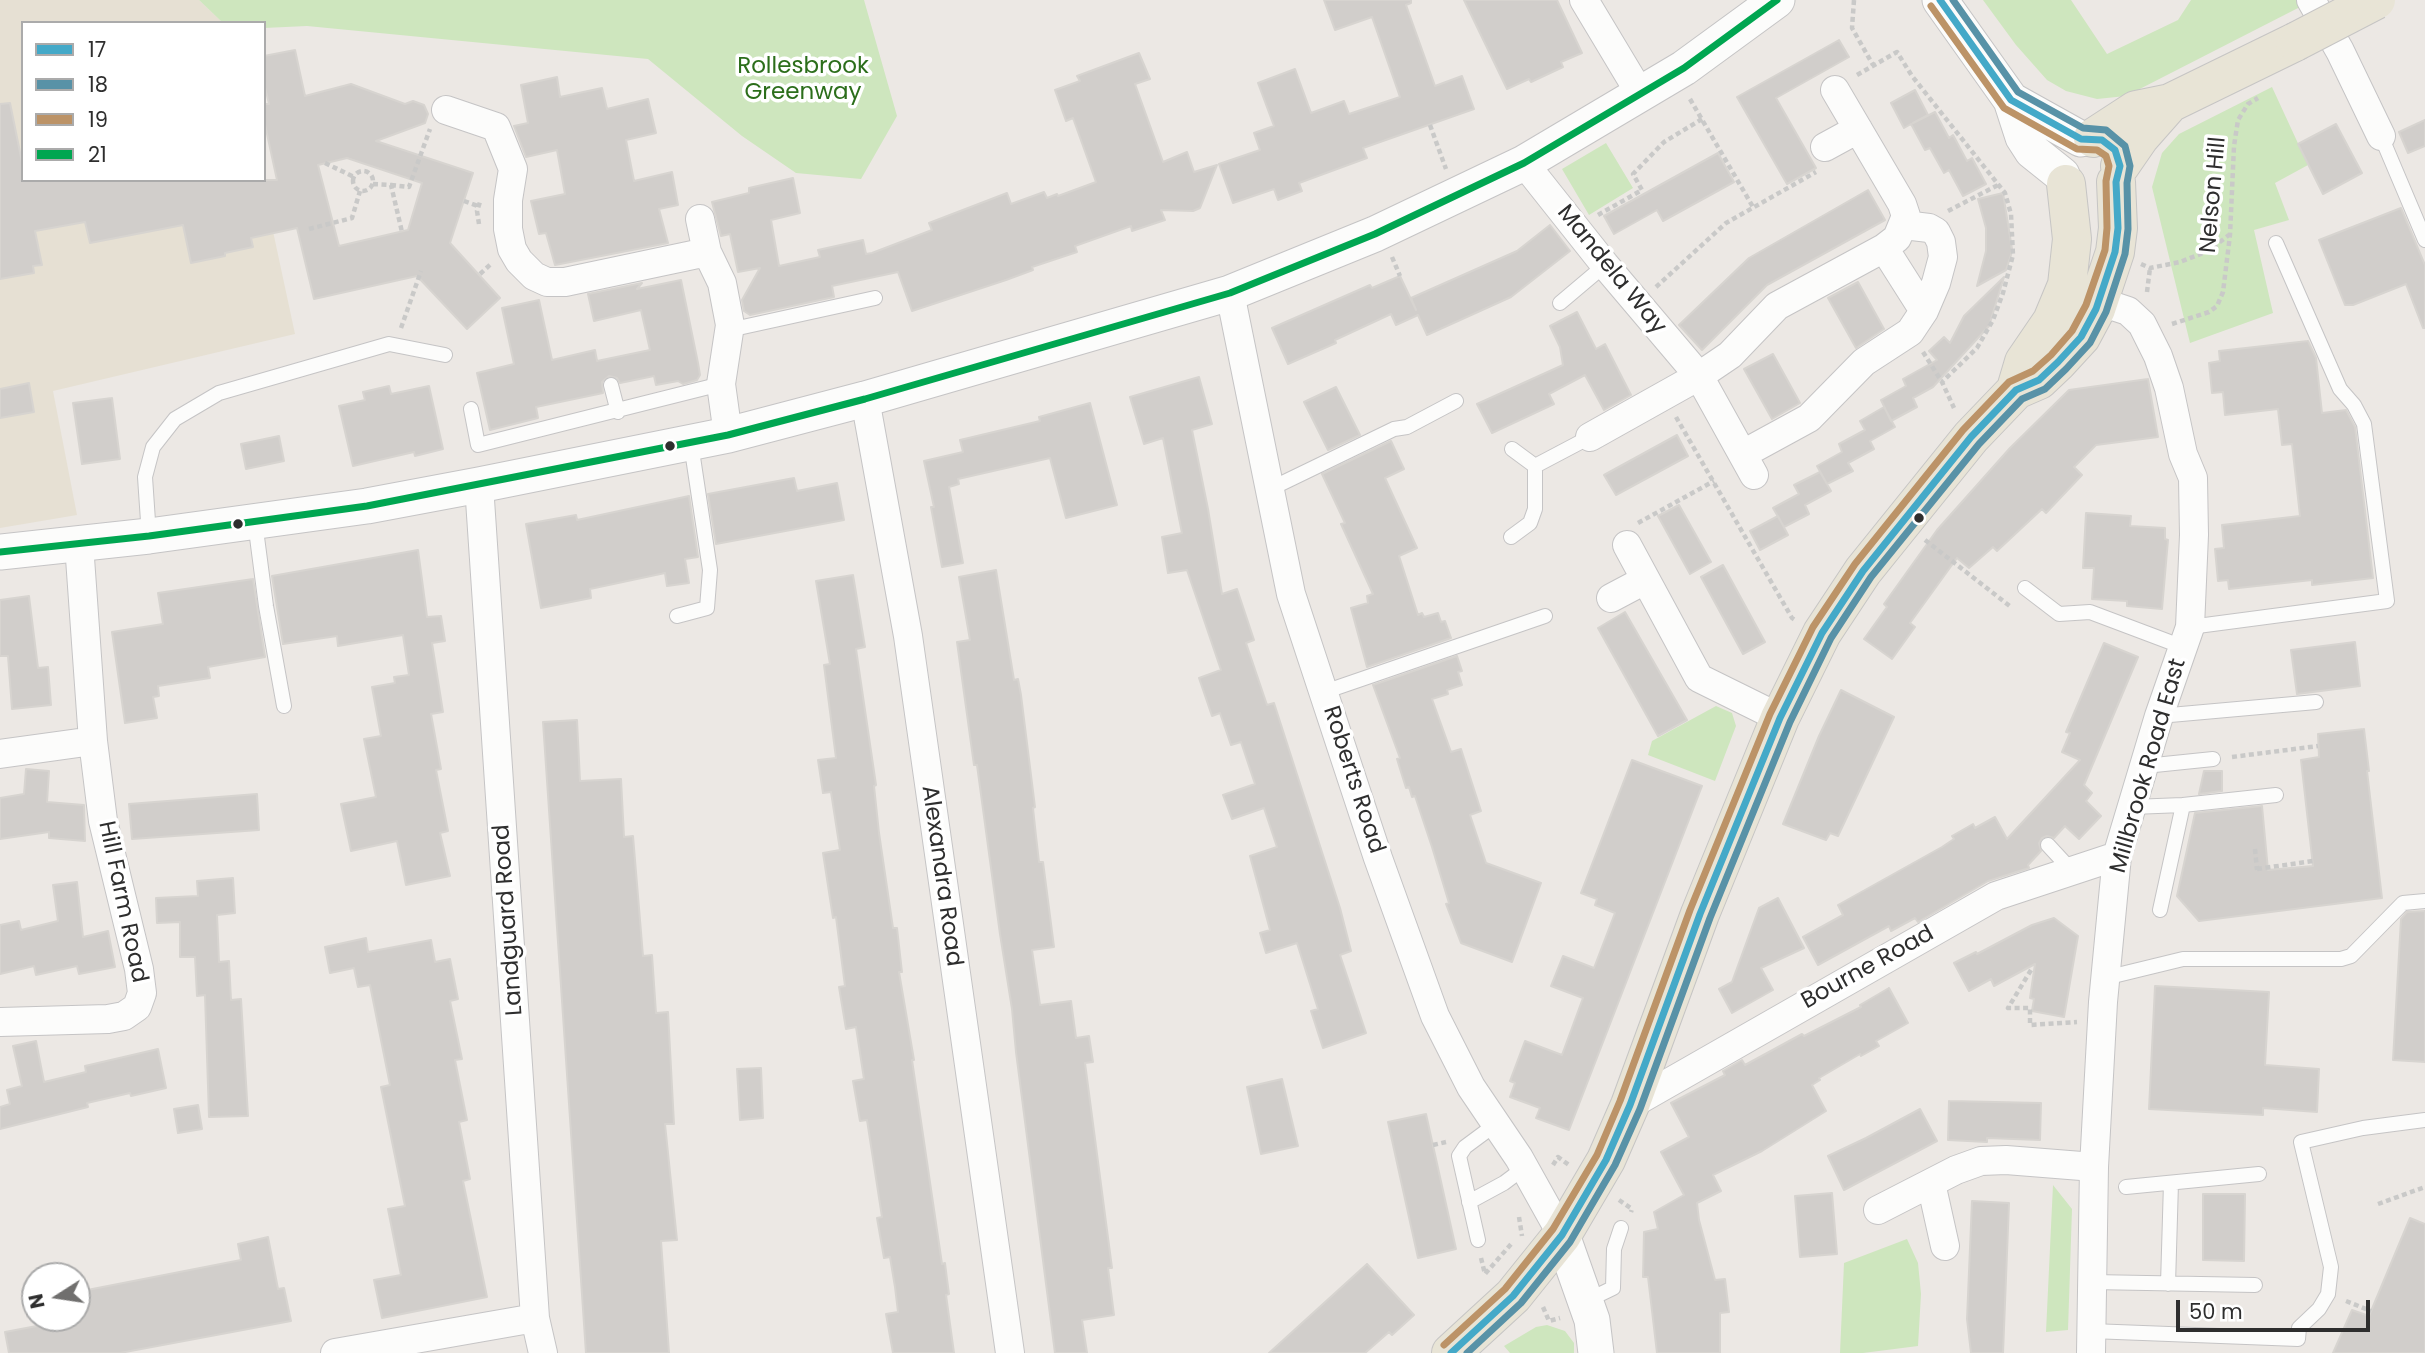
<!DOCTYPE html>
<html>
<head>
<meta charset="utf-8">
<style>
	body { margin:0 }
	#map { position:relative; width:2425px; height:1353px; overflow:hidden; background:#ece8e4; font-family:Poppins,sans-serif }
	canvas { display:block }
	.legend { position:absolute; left:21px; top:21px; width:245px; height:161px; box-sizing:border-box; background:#fff; border:2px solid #ababab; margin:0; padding:9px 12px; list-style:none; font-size:21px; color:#2e2e2e }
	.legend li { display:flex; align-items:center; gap:14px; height:35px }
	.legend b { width:35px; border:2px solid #ababab }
	.north { position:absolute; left:21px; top:1262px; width:70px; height:70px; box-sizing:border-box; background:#fff; border:2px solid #ababab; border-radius:50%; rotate:258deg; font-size:19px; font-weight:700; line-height:28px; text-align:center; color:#2e2e2e }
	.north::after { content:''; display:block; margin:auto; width:24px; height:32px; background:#706f6e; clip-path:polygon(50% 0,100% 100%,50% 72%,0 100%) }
	.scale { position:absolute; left:2176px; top:1300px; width:194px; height:32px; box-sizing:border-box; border:4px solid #2e2e2e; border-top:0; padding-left:9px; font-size:21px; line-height:24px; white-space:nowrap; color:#2e2e2e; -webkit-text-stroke:5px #fff; paint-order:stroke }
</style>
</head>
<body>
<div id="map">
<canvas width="2425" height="1353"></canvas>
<ul class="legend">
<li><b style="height:9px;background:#44a9c8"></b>17</li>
<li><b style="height:9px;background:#5892a7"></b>18</li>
<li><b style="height:9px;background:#bc9367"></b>19</li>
<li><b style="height:9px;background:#00a651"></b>21</li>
</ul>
<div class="north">N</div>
<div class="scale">50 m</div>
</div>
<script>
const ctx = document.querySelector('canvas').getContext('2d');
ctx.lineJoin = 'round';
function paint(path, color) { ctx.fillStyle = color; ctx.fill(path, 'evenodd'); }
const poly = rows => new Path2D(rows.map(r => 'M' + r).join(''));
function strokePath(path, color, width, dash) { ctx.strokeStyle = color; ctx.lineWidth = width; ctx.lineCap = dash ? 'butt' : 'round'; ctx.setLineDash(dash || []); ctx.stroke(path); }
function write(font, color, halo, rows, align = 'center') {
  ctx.font = font + ' Poppins,sans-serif'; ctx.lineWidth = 7; ctx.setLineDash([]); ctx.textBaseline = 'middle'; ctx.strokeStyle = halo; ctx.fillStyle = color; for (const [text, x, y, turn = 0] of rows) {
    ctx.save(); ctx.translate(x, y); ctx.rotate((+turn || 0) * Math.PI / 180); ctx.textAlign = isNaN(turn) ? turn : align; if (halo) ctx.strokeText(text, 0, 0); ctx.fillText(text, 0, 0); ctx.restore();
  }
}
paint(poly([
	[0,0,199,0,223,23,23,23,23,180,262,180,295,334,53,391,77,515,0,528]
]), '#e6e0d3');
paint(poly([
	[199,0,864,0,897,116,861,179,796,173,742,136,648,59,307,26,264,28,264,23,223,23],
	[1983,0,2071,0,2107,54,2178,20,2191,0,2297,0,2300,7,2126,96,2097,99,2066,91,2047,80,2016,45],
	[2272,87,2308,165,2275,183,2289,220,2254,230,2273,313,2190,343,2152,187,2162,153,2179,134],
	[1606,143,1633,188,1589,215,1562,169],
	[1716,706,1732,713,1736,726,1715,781,1648,755,1652,741],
	[2053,1185,2072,1209,2068,1330,2046,1332],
	[1907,1239,1918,1263,1921,1294,1918,1346,1863,1353,1840,1353,1844,1263],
	[1547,1325,1565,1331,1574,1343,1574,1353,1510,1353,1504,1346,1536,1327]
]), '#cee6be');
const building = poly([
	[1324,0,1411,0,1411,3,1406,5,1435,86,1462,76,1474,109,1363,148,1367,158,1299,183,1302,191,1278,200,1274,189,1233,203,1219,164,1260,150,1254,133,1274,126,1258,83,1295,69,1311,113,1344,101,1349,114,1400,97,1372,17,1335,30,1324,0],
	[1464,0,1557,0,1582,53,1561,62,1563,67,1531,82,1529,79,1507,89,1464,0],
	[1839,40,1849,57,1776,98,1816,168,1787,184,1737,97,1839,40],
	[295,50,305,96,351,84,405,104,413,101,424,105,428,114,425,123,376,141,473,173,450,243,500,298,467,329,417,276,314,299,297,228,251,238,253,247,225,253,225,256,191,263,183,225,90,243,85,222,35,231,42,265,33,266,34,273,0,279,0,104,10,103,23,167,23,180,277,180,264,120,264,104,269,104,264,83,264,56,295,50],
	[347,158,422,183,408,230,339,246,318,165,347,158],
	[1139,53,1150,79,1135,84,1163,162,1187,152,1194,172,1217,165,1200,208,1193,211,1161,210,1165,220,1132,231,1131,226,1075,246,1077,252,1032,267,1033,270,1006,280,912,311,898,272,832,286,834,297,750,315,744,311,742,300,760,268,738,272,730,234,721,236,712,202,749,193,749,188,793,178,800,213,771,220,779,266,820,257,818,250,863,240,866,254,872,253,932,230,929,223,1007,193,1011,204,1044,192,1047,198,1057,194,1058,196,1096,182,1073,118,1066,121,1055,90,1080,81,1077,76,1139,53],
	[557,77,560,97,602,88,607,109,648,99,656,133,626,140,634,181,672,172,678,205,659,209,668,243,555,265,546,233,539,234,531,201,565,194,557,150,526,157,514,126,528,123,521,85,557,77],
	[1915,90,1928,115,1913,123,1935,112,1949,138,1953,135,1967,161,1972,158,1986,184,1963,196,1949,170,1944,173,1930,148,1925,150,1911,124,1904,128,1891,103,1915,90],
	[2425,120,2425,146,2408,153,2399,132,2425,120],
	[2336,124,2362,173,2323,194,2298,144,2336,124],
	[1718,153,1734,182,1663,221,1657,210,1614,234,1604,216,1718,153],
	[1868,190,1885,220,1767,285,1702,350,1679,325,1749,258,1868,190],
	[2003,193,2012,249,2011,255,2006,270,1977,286,1986,251,1986,228,1978,199,2003,193],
	[2401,208,2425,265,2425,328,2423,328,2406,284,2353,305,2345,305,2319,240,2401,208],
	[1550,225,1570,251,1511,297,1427,335,1418,315,1396,325,1391,314,1335,340,1336,343,1288,364,1272,328,1370,285,1372,288,1400,276,1416,310,1411,298,1517,251,1550,225],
	[2004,277,1989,326,1933,387,1913,398,1917,407,1891,421,1881,400,1906,386,1903,379,1937,360,1929,351,1944,337,1950,343,1964,316,2004,277],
	[681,280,698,363,700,375,697,380,683,384,678,381,656,385,654,376,620,383,617,378,609,376,602,382,603,393,536,407,538,418,490,430,477,373,514,364,502,308,539,300,552,360,595,350,597,361,650,350,641,310,594,321,588,294,642,283,637,289,681,280],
	[1858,282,1884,329,1856,348,1828,298,1858,282],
	[1577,312,1596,349,1605,344,1631,395,1604,410,1585,375,1549,394,1554,404,1492,433,1477,404,1563,365,1560,347,1550,326,1577,312],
	[2308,341,2316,358,2322,413,2346,410,2355,427,2373,578,2312,585,2312,580,2229,589,2228,580,2218,581,2215,549,2224,548,2222,525,2300,516,2292,444,2282,445,2278,409,2225,415,2223,392,2212,393,2209,363,2220,361,2219,351,2308,341],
	[1773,354,1800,403,1772,419,1744,369,1773,354],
	[1199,377,1212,424,1192,430,1208,509,1222,594,1237,589,1254,640,1246,643,1267,705,1274,703,1340,908,1351,951,1340,955,1366,1033,1323,1048,1311,1011,1318,1009,1297,943,1266,953,1260,933,1270,930,1250,856,1277,847,1264,808,1232,819,1223,795,1255,784,1241,742,1231,745,1220,713,1212,716,1199,678,1221,670,1187,570,1168,573,1162,537,1182,533,1163,438,1144,444,1130,397,1199,377],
	[2148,379,2158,437,2096,445,2074,467,2082,475,2046,513,2042,509,1997,551,1993,547,1969,568,1957,558,1910,623,1915,627,1892,659,1864,639,1887,607,1884,604,1937,530,2010,448,2069,390,2148,379],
	[29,383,34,412,0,418,0,389,29,383],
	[389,386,391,394,429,386,443,449,415,456,414,452,353,466,339,406,365,400,363,392,389,386],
	[1336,387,1360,435,1328,450,1304,402,1336,387],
	[112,398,120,459,82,464,73,403,112,398],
	[1090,403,1117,505,1066,518,1050,458,958,479,959,484,949,487,963,563,942,567,931,507,934,507,924,461,963,452,960,440,1040,421,1039,417,1090,403],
	[1884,407,1895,427,1870,441,1874,449,1848,463,1853,471,1827,484,1817,466,1842,452,1839,444,1865,430,1860,421,1884,407],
	[1677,435,1688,456,1616,495,1604,475,1677,435],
	[279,436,284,461,246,469,241,444,279,436],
	[1391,441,1404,469,1385,478,1417,548,1399,556,1418,615,1422,613,1424,617,1438,613,1441,622,1445,621,1451,638,1367,667,1351,608,1368,603,1367,596,1373,594,1341,524,1345,523,1322,474,1391,441],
	[1820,472,1831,491,1805,505,1809,514,1784,527,1773,508,1799,494,1794,485,1820,472],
	[794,478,797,491,837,483,844,520,716,544,708,494,794,478],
	[689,496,698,557,685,559,689,583,667,586,665,573,590,589,591,598,541,608,526,524,576,515,577,520,689,496],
	[1679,505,1711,562,1690,574,1658,516,1679,505],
	[2086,513,2131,516,2130,526,2165,528,2165,539,2168,540,2162,609,2127,606,2127,601,2092,599,2094,568,2083,568,2086,513],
	[1778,516,1788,535,1760,550,1750,531,1778,516],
	[418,550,427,617,441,616,445,641,432,643,443,712,431,714,441,769,436,770,448,831,440,833,450,876,406,885,397,841,351,851,341,804,376,797,364,739,381,736,372,687,395,683,394,677,409,675,403,635,338,646,337,636,283,644,272,576,418,550],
	[1723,565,1765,642,1743,654,1701,577,1723,565],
	[996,570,1014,680,1018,679,1021,695,1035,807,1033,808,1036,836,1039,862,1043,862,1054,947,1032,950,1040,1005,1071,1001,1076,1038,1089,1036,1093,1062,1085,1063,1112,1268,1108,1268,1114,1315,1082,1320,1087,1353,1055,1353,1016,1052,1012,1009,1000,934,977,765,974,765,957,642,970,640,959,577,996,570],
	[853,575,865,647,856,649,876,785,874,786,879,833,893,928,897,928,902,972,899,972,914,1060,912,1060,942,1264,945,1263,947,1279,949,1294,946,1295,954,1353,893,1353,886,1314,898,1312,895,1287,890,1257,884,1258,877,1218,882,1217,867,1120,860,1121,853,1081,864,1079,856,1027,846,1029,839,987,845,986,836,917,833,918,823,853,840,850,831,792,823,793,818,760,836,758,824,665,830,664,816,581,853,575],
	[253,579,265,657,208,667,210,678,158,686,159,696,153,697,157,718,125,723,112,632,163,624,158,593,253,579],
	[29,596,38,668,48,667,51,705,12,709,8,656,0,656,0,600,29,596],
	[1625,612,1687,720,1658,736,1598,628,1625,612],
	[2355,642,2360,686,2297,694,2291,650,2355,642],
	[2104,643,2138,657,2084,785,2092,793,2086,801,2101,816,2079,839,2065,826,2054,838,2047,836,2042,838,2039,843,2041,851,2028,865,2029,868,1988,881,1918,922,1915,918,1891,931,1889,926,1818,965,1803,937,1843,915,1838,905,1942,847,1954,839,1952,836,1973,824,1975,828,1995,817,2007,839,2080,760,2062,752,2070,733,2066,732,2104,643],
	[1457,656,1462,671,1458,672,1462,685,1447,690,1448,694,1432,699,1451,752,1461,749,1481,811,1470,815,1486,863,1541,883,1512,962,1461,943,1446,904,1449,903,1432,847,1415,796,1412,797,1409,787,1406,788,1397,759,1400,758,1373,685,1457,656],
	[1841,690,1894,717,1838,836,1830,833,1826,840,1783,824,1819,736,1841,690],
	[577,720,580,781,621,779,624,837,633,836,643,956,652,955,656,1013,668,1012,674,1124,665,1124,677,1240,661,1241,669,1353,586,1353,543,722,577,720],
	[2364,729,2369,771,2367,771,2382,898,2199,921,2177,896,2195,813,2262,806,2268,870,2313,866,2301,760,2319,757,2318,734,2364,729],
	[1632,760,1702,786,1569,1130,1536,1118,1540,1108,1510,1097,1515,1083,1510,1081,1525,1041,1562,1055,1583,998,1551,986,1563,956,1594,968,1615,913,1595,905,1597,899,1581,893,1632,760],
	[26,769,49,771,47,802,84,805,85,841,49,838,49,832,0,839,0,798,24,794,26,769],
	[2204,771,2222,771,2222,791,2199,794,2204,771],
	[257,794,259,830,132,839,129,804,257,794],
	[233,878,235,913,217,915,219,962,229,961,231,1000,241,999,248,1116,209,1117,205,995,197,996,195,957,180,957,180,922,157,923,156,898,198,896,197,881,233,878],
	[77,882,83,937,108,931,115,967,79,974,77,966,36,975,34,966,0,974,0,925,19,921,21,930,58,921,53,885,77,882],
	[1778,898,1804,948,1761,968,1773,990,1732,1013,1719,989,1732,982,1759,908,1778,898],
	[2425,911,2425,1062,2393,1060,2401,919,2407,912,2425,911],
	[2054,918,2078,936,2064,1017,2032,1011,2034,999,2030,998,2035,964,1994,986,1991,979,1969,991,1954,963,1976,952,1977,954,2032,925,2054,918],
	[366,938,368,952,431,940,435,962,450,959,458,999,450,1001,462,1059,455,1060,467,1120,459,1122,470,1179,463,1181,487,1297,382,1318,374,1280,401,1275,388,1209,405,1206,381,1087,390,1085,370,985,358,987,354,968,330,973,325,947,366,938],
	[2155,986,2269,992,2265,1065,2319,1069,2317,1112,2263,1108,2263,1115,2149,1109,2155,986],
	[1889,988,1908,1023,1876,1041,1879,1046,1861,1056,1860,1054,1819,1078,1820,1080,1812,1085,1826,1111,1762,1151,1713,1175,1721,1191,1697,1203,1699,1220,1715,1280,1725,1279,1729,1312,1720,1313,1720,1353,1657,1353,1648,1277,1643,1277,1644,1232,1658,1229,1654,1212,1684,1195,1661,1152,1689,1137,1671,1103,1725,1075,1723,1071,1742,1060,1745,1065,1802,1034,1804,1036,1861,1007,1860,1005,1889,988],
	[36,1041,44,1082,86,1072,85,1066,158,1049,166,1088,131,1096,130,1093,87,1103,88,1107,0,1129,0,1107,10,1104,7,1090,22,1086,13,1046,36,1041],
	[761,1068,763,1118,740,1120,737,1069,761,1068],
	[1282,1079,1298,1146,1261,1154,1247,1087,1282,1079],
	[1949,1101,2041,1103,2040,1140,1987,1138,1987,1142,1948,1140,1949,1101],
	[198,1105,202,1129,178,1133,174,1109,198,1105],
	[1920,1109,1937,1141,1844,1190,1828,1156,1866,1138,1920,1109],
	[1426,1114,1456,1249,1418,1258,1388,1122,1426,1114],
	[1832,1193,1837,1254,1800,1257,1795,1196,1832,1193],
	[2203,1194,2245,1194,2244,1261,2203,1260,2203,1194],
	[1972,1201,2009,1203,2003,1353,1971,1353,1967,1319,1972,1201],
	[2410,1218,2425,1224,2425,1353,2333,1353,2352,1310,2369,1316,2410,1218],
	[268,1237,278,1289,284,1288,291,1321,120,1353,9,1353,5,1332,58,1322,57,1318,77,1318,77,1292,241,1260,238,1244,268,1237],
	[1367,1264,1414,1315,1392,1335,1389,1332,1365,1353,1269,1353,1367,1264]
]);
paint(building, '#d1cecb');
strokePath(building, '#d7d4d0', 2);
const service = poly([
	[2381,136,2425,240],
	[1560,303,1605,265],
	[729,330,875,298],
	[611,385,618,412],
	[471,409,478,445,721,384],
	[1512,449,1535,466,1590,437],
	[1270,489,1394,429,1407,427,1456,401],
	[255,522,266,606,284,706],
	[149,536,145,477,153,447,175,419,219,393,389,344,445,355],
	[1511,537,1530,523,1535,509,1535,466],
	[2025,588,2059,614,2090,612,2183,647],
	[677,616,707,608,710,570,691,444],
	[2190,627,2387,601,2364,424,2354,405,2340,389,2276,243],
	[1324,692,1545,616],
	[2159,716,2316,702],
	[2145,766,2213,759],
	[2183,805,2276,795],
	[2132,807,2183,805,2160,910],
	[2048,845,2072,871],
	[2105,978,2183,959,2341,959,2351,956,2403,903,2425,901],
	[2126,1187,2259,1174],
	[1469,1202,1504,1183,1524,1168],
	[1478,1240,1459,1156,1465,1147,1496,1124],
	[2092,1282,2255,1285],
	[2168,1284,2171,1183],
	[1586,1301,1613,1288,1614,1249,1621,1228],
	[2091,1331,2298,1339,2299,1328,2319,1309,2328,1294,2331,1267,2301,1142,2363,1128,2425,1120]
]);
const minor = poly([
	[1584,0,1641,95],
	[2311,0,2340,51,2381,136],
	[446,110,496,127,513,169,508,200,508,229,512,249,519,261,534,276,547,282,565,282,707,252],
	[1825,147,1858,129],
	[1524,163,1605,265,1699,376,1754,475],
	[700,219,707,252,722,283,730,325,721,384,728,435],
	[1884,248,1924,311],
	[1230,293,1291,594,1378,858,1435,1016,1471,1087,1519,1158,1562,1235],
	[865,399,908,636,1010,1353],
	[1590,437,1699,376,1730,355,1777,306,1884,248,1897,238,1906,216,1902,204,1835,90],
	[1743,454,1809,418,1864,362,1910,332,1924,311,1936,283,1943,257,1941,242,1936,232,1929,228,1904,225],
	[479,485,535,1318,543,1353],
	[1627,545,1699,678,1780,718],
	[1611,598,1645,580],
	[0,754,93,741],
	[0,1022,108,1019,124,1016,137,1007,142,993,139,969,103,821,93,741,79,544],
	[1630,1105,1996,896,2117,856],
	[1931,1183,1945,1246],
	[1878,1210,1956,1170,1981,1161,2006,1160,2094,1167],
	[335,1353,535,1318],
	[2091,1353,2094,1167,2103,1002,2117,856,2159,716,2190,627,2194,535,2193,478,2183,454,2169,388,2158,356,2142,324,2128,311,2113,306,2096,309]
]);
const tertiary = poly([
	[1940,0,2011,100,2023,137,2032,151,2062,175],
	[2011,100,2081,139],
	[0,552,149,536,367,506,479,485,728,435,865,399,1230,293,1375,234,1524,163,1684,68,1777,0],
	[1562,1235,1592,1320,1596,1353]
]);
const primary = poly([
	[2093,138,2136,110,2170,103,2295,42],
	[2120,166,2140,137,2170,103],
	[2016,389,2024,362,2052,321,2067,285,2072,239,2066,184],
	[1451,1353,1513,1296,1562,1235,1606,1160,1630,1105,1700,914,1780,718,1822,633,1863,571,1971,437,2016,390,2039,380,2058,362,2081,337,2096,309,2115,252,2118,228,2116,182]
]);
strokePath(service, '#c5c4c5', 16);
strokePath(minor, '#c5c4c5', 30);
strokePath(tertiary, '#c5c4c5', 37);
strokePath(primary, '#c6c5c4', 40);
strokePath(poly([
	[1854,0,1852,28,1873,65],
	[1857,75,1897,52,1912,76,2005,193,2011,214,2013,255,2003,293,1993,320,1977,348,1942,382],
	[1690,99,1753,207],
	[1430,125,1446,169],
	[325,163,354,177],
	'353 181a10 10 0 1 1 20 0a10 10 0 1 1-20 0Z',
	[373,184,391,185,402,232],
	[391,185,409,187,430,129],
	[464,201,478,206],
	[1948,211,1998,185],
	[1598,215,1642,190,1633,174,1664,142,1702,119],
	[479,224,477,211,480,202],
	[309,229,352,218,360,191],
	[1392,257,1400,276],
	[2141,264,2150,268,2180,262,2208,251,2229,235],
	[480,274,492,263],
	[1656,287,1726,223,1816,172],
	[2147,292,2150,268],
	[2172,324,2209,312,2217,306,2223,292,2230,235,2234,146,2238,120,2248,104,2258,98],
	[401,328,421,271],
	[1923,352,1942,382,1954,408],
	[1676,417,1792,618,1795,620],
	[1638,523,1714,481],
	[1925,540,2011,607],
	[2232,757,2318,746],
	[2255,849,2257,870],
	[2257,869,2313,861],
	[2031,970,2008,1008,2030,1008,2030,1025,2077,1022],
	[1433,1145,1446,1142],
	[1553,1165,1558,1157,1569,1165],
	[1619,1200,1632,1209,1631,1212],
	[2378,1204,2425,1187],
	[1519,1217,1522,1236],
	[1481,1258,1485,1274,1512,1243],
	[2346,1301,2371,1311],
	[1543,1307,1549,1321,1560,1318]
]), '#c9c9c8', 4.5, [5, 3.5]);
strokePath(service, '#fcfcfb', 14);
strokePath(minor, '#fcfcfb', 28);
strokePath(tertiary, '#fcfcfb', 35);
strokePath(primary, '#e8e4d6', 38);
const primaryBridge = poly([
	[2295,42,2376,0]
]);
strokePath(primaryBridge, '#c6c5c4', 40, []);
strokePath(primaryBridge, '#e8e4d6', 38);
strokePath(poly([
	[1451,1353,1513,1296,1562,1235,1606,1160,1630,1105,1700,914,1780,718,1822,633,1863,571,1971,437,2016,390,2039,380,2058,362,2081,337,2096,309,2115,252,2118,228,2116,182,2120,166,2115,150,2102,140,2081,139,2011,100,1940,0]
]), '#44a9c8', 7);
strokePath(poly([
	[1467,1353,1521,1303,1570,1242,1615,1165,1640,1109,1710,918,1790,722,1831,638,1871,577,1979,444,2022,399,2045,389,2066,369,2090,343,2106,312,2125,254,2128,229,2127,183,2130,166,2125,146,2106,130,2083,128,2018,92,1953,0]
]), '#5892a7', 7);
strokePath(poly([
	[1444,1345,1505,1289,1553,1229,1597,1155,1620,1101,1690,910,1770,714,1813,627,1855,564,1963,430,2009,382,2033,371,2051,355,2072,331,2086,305,2105,250,2107,228,2106,181,2109,166,2106,156,2097,150,2077,149,2004,108,1931,6]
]), '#bc9367', 7);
strokePath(poly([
	[0,552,149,536,367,506,728,435,865,399,1230,293,1375,234,1524,163,1684,68,1777,0]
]), '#00a651', 7);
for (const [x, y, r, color] of [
	[670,446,6,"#2e2e2e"],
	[1919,518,6,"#2e2e2e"],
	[238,524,6,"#2e2e2e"]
]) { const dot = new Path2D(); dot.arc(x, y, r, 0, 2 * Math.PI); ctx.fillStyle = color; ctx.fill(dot); strokePath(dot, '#fff', 2.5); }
write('23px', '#2c6e1b', '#fff', [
	["Rollesbrook",803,67],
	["Greenway",803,93]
]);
write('23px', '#2e2e2e', '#fff', [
	["Nelson Hill",2214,195,-85],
	["Mandela Way",1611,270,51],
	["Millbrook Road East",2149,766,-74],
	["Roberts Road",1353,780,72],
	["Alexandra Road",941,876,82],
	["Hill Farm Road",122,902,78],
	["Landguard Road",509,920,-94],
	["Bourne Road",1868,968,-29]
]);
</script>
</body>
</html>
